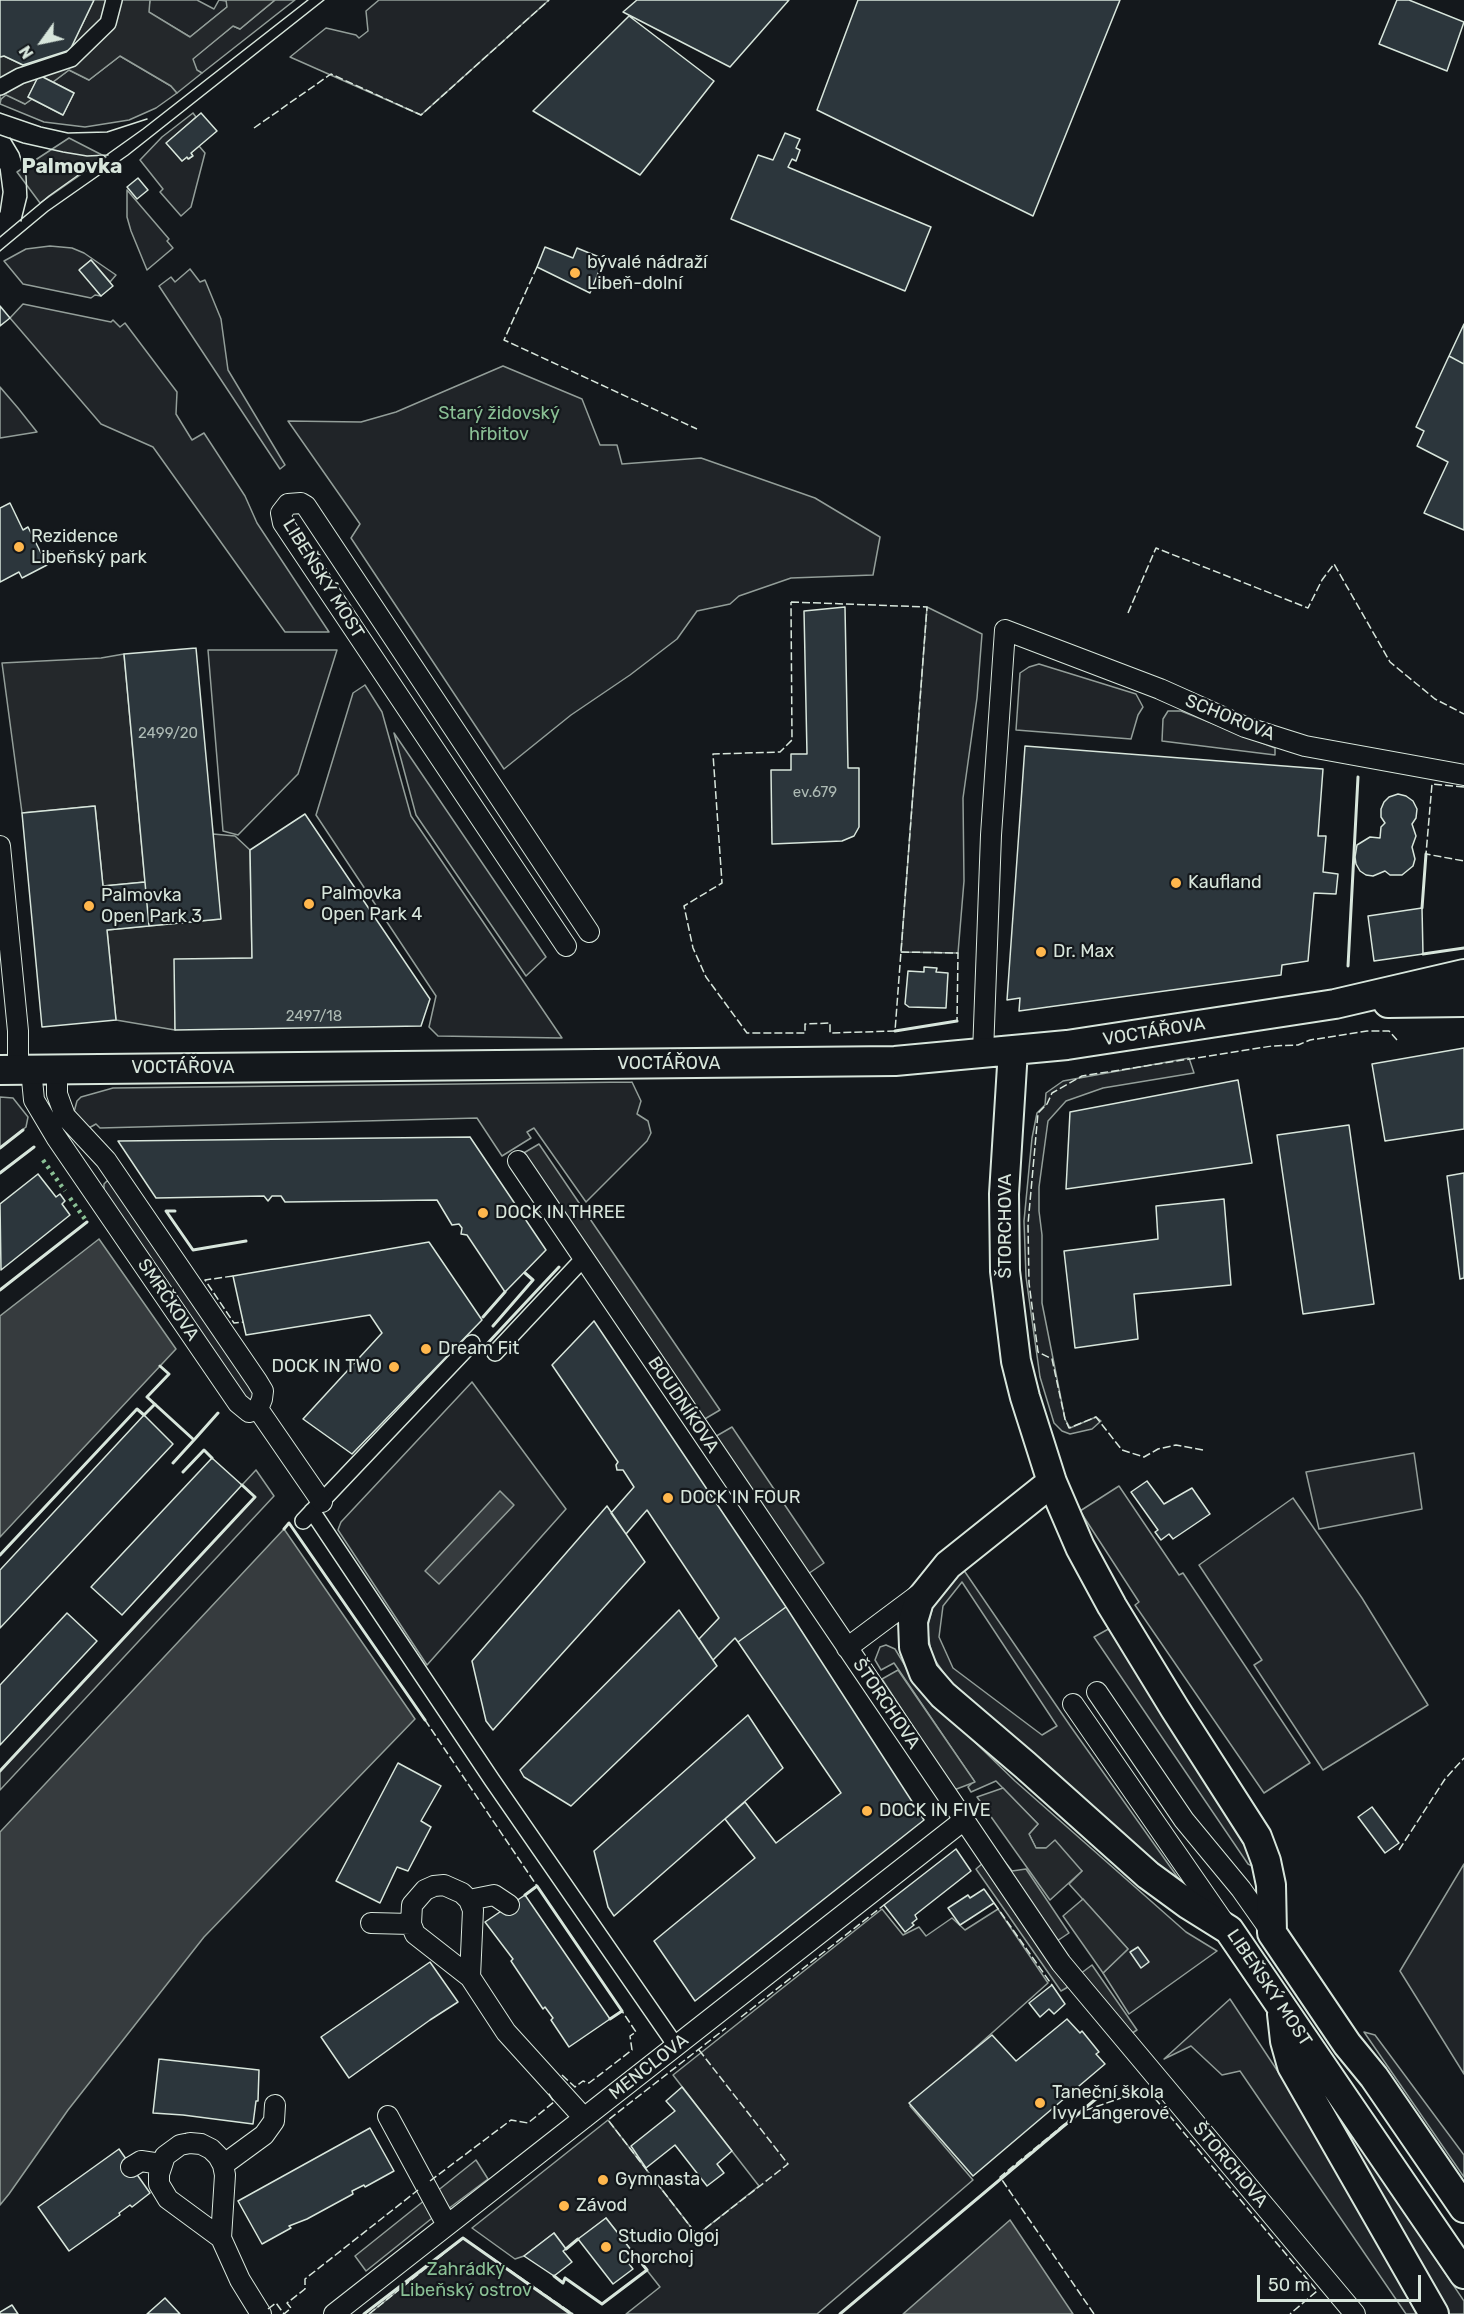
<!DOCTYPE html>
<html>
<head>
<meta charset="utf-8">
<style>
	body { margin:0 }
	#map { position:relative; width:1464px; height:2314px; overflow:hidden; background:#14181c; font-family:Rubik,sans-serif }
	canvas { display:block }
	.north { position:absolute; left:12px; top:12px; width:60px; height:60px; -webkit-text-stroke:4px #14181c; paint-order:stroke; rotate:237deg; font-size:16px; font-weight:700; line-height:24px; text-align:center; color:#d8e6dc }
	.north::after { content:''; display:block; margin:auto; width:21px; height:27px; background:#d8e6dc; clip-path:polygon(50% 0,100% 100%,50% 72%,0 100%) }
	.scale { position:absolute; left:1257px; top:2275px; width:164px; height:27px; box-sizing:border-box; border:3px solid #d8e6dc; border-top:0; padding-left:8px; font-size:18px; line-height:21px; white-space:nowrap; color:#d8e6dc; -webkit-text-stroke:4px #14181c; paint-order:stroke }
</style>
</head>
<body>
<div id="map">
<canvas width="1464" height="2314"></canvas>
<div class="north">N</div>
<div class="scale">50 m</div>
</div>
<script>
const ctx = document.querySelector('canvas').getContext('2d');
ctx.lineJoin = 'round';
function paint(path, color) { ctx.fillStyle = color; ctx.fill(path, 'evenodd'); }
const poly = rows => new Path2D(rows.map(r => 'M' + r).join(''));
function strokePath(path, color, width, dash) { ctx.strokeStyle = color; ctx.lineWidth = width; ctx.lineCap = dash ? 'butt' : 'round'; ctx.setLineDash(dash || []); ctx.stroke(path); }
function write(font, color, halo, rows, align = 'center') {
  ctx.font = font + ' Rubik,sans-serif'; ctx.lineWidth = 4.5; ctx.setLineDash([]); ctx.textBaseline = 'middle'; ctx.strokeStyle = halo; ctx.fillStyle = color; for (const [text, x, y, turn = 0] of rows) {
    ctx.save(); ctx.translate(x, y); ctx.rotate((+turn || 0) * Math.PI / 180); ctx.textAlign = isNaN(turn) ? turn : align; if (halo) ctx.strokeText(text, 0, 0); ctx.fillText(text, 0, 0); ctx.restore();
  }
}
const green = poly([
	[150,0,197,0,214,9,219,0,227,1,227,7,190,37,148,12,150,0],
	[275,0,295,0,202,73,197,71,192,59,233,26,240,29,275,0],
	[379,0,549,0,421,115,290,57,326,28,356,35,359,38,368,31,366,11,379,0],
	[120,56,171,86,177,93,156,108,129,120,85,127,44,122,0,104,1,99,6,94,25,104,32,99,63,115,74,93,53,82,69,70,89,80,120,56],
	[193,113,196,117,167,143,182,161,187,157,189,159,192,156,191,153,199,146,205,153,191,207,181,216,160,192,163,189,140,160,162,137,193,113],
	[127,190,169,239,167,241,173,248,147,270,131,231,127,217,127,190],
	[50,246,72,248,84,253,116,275,110,282,91,260,80,269,101,296,95,295,91,298,23,284,4,261,26,249,50,246],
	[190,269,200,282,205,280,221,319,228,370,285,465,280,469,159,286,171,277,175,282,190,269],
	[23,304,111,322,113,320,120,327,125,323,177,392,176,414,192,440,204,433,245,496,257,523,329,632,285,632,153,447,101,424,10,318,23,304],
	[503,366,582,399,600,445,617,445,622,464,701,458,815,498,880,537,873,575,791,578,739,596,730,604,697,611,677,639,630,675,571,715,504,769,351,538,360,524,288,421,361,422,396,412,503,366],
	[0,387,18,408,37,432,0,438,0,387],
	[927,607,982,634,977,698,963,798,964,881,958,953,901,952,927,607],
	[208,650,337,650,298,774,238,835,223,831,208,650],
	[1039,664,1136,694,1143,707,1138,715,1131,739,1016,730,1020,673,1029,667,1039,664],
	[365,685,382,712,411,816,562,1038,438,1036,429,1027,436,996,316,815,353,693,365,685],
	[1168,711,1181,711,1275,748,1275,755,1162,741,1163,719,1168,711],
	[394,733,546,957,526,976,416,815,394,733],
	[1189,1058,1194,1073,1103,1088,1066,1101,1048,1121,1039,1187,1039,1211,1042,1235,1042,1303,1065,1419,1070,1428,1096,1417,1101,1421,1092,1429,1070,1434,1062,1431,1054,1423,1040,1377,1026,1277,1024,1221,1032,1138,1037,1113,1045,1105,1046,1093,1063,1081,1189,1058],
	[632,1082,641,1101,637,1114,648,1121,651,1133,647,1141,586,1202,534,1128,527,1132,531,1138,502,1156,477,1118,100,1128,96,1124,87,1129,74,1112,77,1101,81,1097,113,1088,632,1082],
	[0,1097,13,1098,28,1117,26,1127,0,1148,0,1097],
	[107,1181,114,1183,253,1389,255,1401,252,1404,243,1398,104,1191,104,1184,107,1181],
	[472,1382,566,1509,427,1665,338,1530,339,1527,341,1522,472,1382],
	[1414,1453,1422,1509,1319,1529,1306,1472,1414,1453],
	[256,1470,274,1496,0,1790,0,1771,255,1497,242,1485,256,1470],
	[1119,1486,1179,1575,1183,1573,1310,1763,1264,1793,1135,1605,1139,1602,1080,1511,1119,1486],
	[1293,1498,1362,1598,1428,1705,1323,1770,1254,1665,1262,1660,1199,1565,1293,1498],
	[963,1569,1071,1727,1181,1882,1176,1885,948,1679,932,1656,927,1629,934,1602,963,1569],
	[962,1582,1057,1726,1042,1735,953,1668,939,1637,943,1606,962,1582],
	[1112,1627,1253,1859,1254,1867,1248,1864,1094,1637,1112,1627],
	[886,1645,895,1649,918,1687,1015,1781,1186,1932,1217,1951,1129,2014,1103,1973,1128,1949,1069,1884,1082,1871,1046,1848,1036,1848,1029,1834,1038,1824,996,1781,971,1792,968,1787,974,1781,894,1663,881,1670,875,1660,880,1647,886,1645],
	[1464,1864,1464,2074,1400,1971,1464,1864],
	[882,1909,903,1935,919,1927,926,1936,952,1918,965,1930,998,1909,1048,1983,910,2106,973,2180,817,2314,626,2314,660,2287,606,2218,566,2249,554,2233,524,2256,515,2259,472,2228,608,2120,697,2235,759,2186,673,2075,882,1909],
	[1230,1999,1306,2114,1424,2314,1406,2314,1240,2071,1222,2075,1191,2046,1164,2059,1230,1999],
	[1364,2032,1375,2035,1464,2155,1464,2177,1364,2032],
	[1333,2105,1464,2301,1464,2314,1447,2314,1322,2110,1333,2105],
	[463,2238,573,2314,369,2314,463,2238]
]);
paint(green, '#202428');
strokePath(green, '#939e99', 1.5);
const parking = poly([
	[94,0,150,0,149,12,190,37,227,7,226,0,275,0,240,29,233,26,193,59,197,70,202,73,177,93,171,86,120,56,89,80,69,70,53,82,39,76,28,97,32,99,25,104,6,95,0,100,0,57,4,56,23,65,70,50,94,0],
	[69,138,106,157,40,203,17,172,69,138],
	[124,654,145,882,103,886,95,806,22,813,2,663,101,658,124,654],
	[213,834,235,836,250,850,252,958,175,960,175,1030,116,1020,107,930,220,919,213,834],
	[539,1144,720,1410,703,1420,522,1154,539,1144],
	[732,1427,824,1563,805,1576,713,1438,732,1427],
	[898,1670,975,1782,954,1790,882,1679,898,1670],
	[1003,1788,1038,1824,1029,1834,1036,1848,1046,1848,1055,1840,1082,1871,1050,1900,977,1797,1003,1788],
	[994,1848,1012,1871,1026,1869,1069,1933,1054,1943,994,1848],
	[983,1863,1068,1987,1061,1991,976,1869,983,1863],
	[1083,1899,1128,1949,1103,1973,1063,1916,1083,1899],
	[1092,1965,1137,2030,1126,2037,1080,1974,1092,1965],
	[476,2160,488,2179,448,2209,436,2192,476,2160],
	[425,2200,436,2215,366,2271,355,2256,425,2200]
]);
paint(parking, '#24282b');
strokePath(parking, '#939e99', 1.5);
const water = poly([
	[99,1239,176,1349,0,1537,0,1316,99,1239],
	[500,1491,514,1505,439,1584,425,1571,500,1491],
	[284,1529,415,1719,204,1937,68,2110,9,2194,0,2205,0,1832,284,1529],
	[1010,2220,1073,2314,903,2314,1010,2220]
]);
paint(water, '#363b3e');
strokePath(water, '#939e99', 1.5);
const building = poly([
	[0,0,94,0,70,50,23,65,4,56,0,57,0,0],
	[637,0,789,0,730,67,623,12,637,0],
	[858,0,1120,0,1033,216,817,110,858,0],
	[1397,0,1409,0,1464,22,1447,71,1379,44,1397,0],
	[629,16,714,81,640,175,533,111,629,16],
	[39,75,74,93,63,115,28,97,39,75],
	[201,113,217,131,191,153,193,156,188,159,187,157,182,161,166,143,201,113],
	[785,133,800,139,796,148,800,150,796,161,792,159,788,167,790,168,931,227,905,291,731,219,758,155,773,160,785,133],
	[138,178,148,190,137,199,127,187,138,178],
	[545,247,573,258,577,248,604,259,590,293,537,267,545,247],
	[91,260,113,286,101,296,79,270,91,260],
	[0,306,10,318,0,326,0,306],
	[1464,324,1464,364,1449,356,1464,324],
	[1449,356,1464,364,1464,530,1424,513,1448,462,1417,446,1424,431,1416,427,1449,356],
	[10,503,23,530,28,527,47,565,22,578,19,572,0,582,0,508,10,503],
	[845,607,848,768,859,768,859,827,854,836,842,841,772,844,771,770,791,770,791,754,807,754,804,611,845,607],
	[196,648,221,919,149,926,124,654,196,648],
	[1025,746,1323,769,1318,836,1326,836,1323,872,1338,874,1336,894,1314,893,1308,961,1282,965,1281,975,1019,1011,1020,998,1007,1000,1025,746],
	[1398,794,1406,796,1413,801,1417,809,1416,818,1412,824,1416,836,1412,847,1415,859,1413,866,1402,875,1390,875,1385,871,1373,876,1366,875,1360,871,1356,864,1355,857,1357,845,1370,837,1380,838,1381,827,1385,823,1381,817,1381,809,1384,802,1389,797,1398,794],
	[95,806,103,886,145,882,149,926,107,930,116,1020,42,1027,22,813,95,806],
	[305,814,430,999,421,1026,175,1030,174,959,252,958,250,850,305,814],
	[1422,908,1423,954,1374,961,1368,916,1422,908],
	[924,967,937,968,936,972,948,973,946,1008,909,1007,905,1004,908,971,924,972,924,967],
	[1464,1048,1464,1129,1385,1141,1372,1064,1464,1048],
	[1238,1080,1252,1163,1066,1189,1070,1112,1238,1080],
	[1349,1125,1374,1304,1303,1314,1277,1135,1349,1125],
	[470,1137,546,1250,505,1292,467,1235,461,1234,462,1228,459,1224,452,1225,437,1200,285,1202,281,1196,272,1196,268,1201,264,1196,156,1198,118,1141,470,1137],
	[1464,1173,1464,1278,1460,1279,1447,1176,1464,1173],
	[38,1174,56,1197,60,1194,65,1201,62,1204,70,1215,1,1270,0,1204,38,1174],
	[1224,1199,1231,1285,1134,1294,1138,1339,1075,1348,1064,1251,1158,1239,1156,1206,1224,1199],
	[429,1242,482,1320,352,1454,303,1419,382,1333,370,1315,246,1335,233,1276,429,1242],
	[594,1321,786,1607,738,1642,735,1638,713,1660,699,1639,719,1618,647,1510,626,1534,611,1513,634,1487,623,1470,617,1470,616,1465,618,1462,552,1365,594,1321],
	[144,1415,173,1444,0,1628,0,1570,144,1415],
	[212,1458,242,1485,122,1615,91,1587,212,1458],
	[1147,1481,1164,1504,1192,1488,1210,1514,1173,1539,1169,1534,1161,1540,1155,1532,1158,1530,1131,1492,1147,1481],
	[607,1506,645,1562,493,1730,486,1721,472,1661,607,1506],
	[786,1607,924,1820,695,2001,654,1941,755,1858,725,1819,745,1802,776,1843,841,1793,738,1642,786,1607],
	[679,1610,717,1666,571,1806,524,1777,520,1770,679,1610],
	[67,1613,97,1641,0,1745,0,1685,67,1613],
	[748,1715,783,1768,614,1916,608,1907,594,1851,748,1715],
	[398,1763,441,1786,421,1821,431,1827,408,1871,397,1867,380,1903,336,1881,398,1763],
	[1372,1807,1399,1843,1385,1853,1358,1817,1372,1807],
	[956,1849,971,1871,915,1915,917,1919,912,1923,914,1925,905,1932,884,1905,956,1849],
	[984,1889,994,1903,960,1925,948,1908,968,1895,970,1898,984,1889],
	[525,1895,610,2019,569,2047,551,2020,553,2018,545,2007,543,2009,511,1961,513,1959,485,1922,525,1895],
	[1138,1947,1149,1962,1141,1968,1130,1952,1138,1947],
	[430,1962,458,2002,430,2020,349,2078,321,2037,430,1962],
	[1052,1985,1065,2004,1054,2014,1049,2009,1040,2017,1029,2003,1052,1985],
	[1067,2019,1080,2033,1082,2031,1099,2052,1096,2054,1105,2064,973,2176,909,2103,992,2035,1016,2061,1067,2019],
	[159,2059,259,2070,258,2101,256,2101,253,2124,183,2115,153,2113,159,2059],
	[682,2087,732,2151,717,2164,724,2173,707,2186,675,2145,646,2168,631,2146,675,2111,666,2101,682,2087],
	[370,2128,394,2171,365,2187,364,2185,352,2191,353,2194,307,2219,289,2226,291,2228,262,2244,238,2201,370,2128],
	[119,2149,150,2193,132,2207,130,2205,119,2213,120,2215,69,2251,38,2207,119,2149],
	[606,2218,635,2255,627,2261,633,2269,613,2284,578,2239,606,2218],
	[554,2233,566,2249,563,2251,572,2262,554,2276,524,2256,554,2233],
	[165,2298,180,2314,147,2314,165,2298],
	[12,2305,18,2314,0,2314,0,2312,12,2305]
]);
paint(building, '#2c363c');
strokePath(building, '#d8e6dc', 1.5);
const pedestrian = poly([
	[0,87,20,76,71,59,108,23,114,0],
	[495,1353,584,1258],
	[312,1511,492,1780,676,2046],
	[303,1521,472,1343]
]);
const minor = poly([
	[0,846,18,1031,18,1069],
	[566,946,283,523,281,513,288,504,301,503,306,506,589,932],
	[983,1053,991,835,1005,630,1160,689,1245,727,1305,746,1464,775],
	[31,1069,34,1100,56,1137,238,1403,249,1412,258,1409,262,1399,263,1391,257,1381,106,1160,65,1116,57,1094,57,1069],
	[518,1161,1061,1963,1355,2314],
	[258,1409,322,1502],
	[847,1648,922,1592],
	[1097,1692,1184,1820,1241,1889,1272,1933],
	[1073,1704,1223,1921],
	[469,1900,494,1895,509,1905],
	[371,1923,411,1924],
	[470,1977,473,1910,469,1900,462,1893,444,1885,434,1886,425,1890,412,1905,411,1924,415,1934,470,1977,506,2032,584,2118],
	[388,2116,447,2225],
	[190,2143,201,2144,211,2149,218,2156,223,2165,225,2175,221,2238,168,2199,159,2184,159,2174,165,2156,180,2145,190,2143],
	[223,2165,264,2135,274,2121,275,2105],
	[131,2167,141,2161,161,2164],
	[221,2238,240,2280,261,2314],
	[334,2314,964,1820]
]);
const secondary = poly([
	[1388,1003,1464,1002],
	[1013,1050,1004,1194,1005,1271,1016,1361,1025,1397,1052,1482,1080,1547,1112,1606,1175,1709,1257,1837,1266,1861,1271,1885,1272,1933,1347,2044,1374,2077,1464,2208],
	[0,1070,895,1061,1067,1045,1335,1004,1464,974],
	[1052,1482,948,1565,919,1601,913,1621,914,1647,924,1673,943,1695,1025,1765,1148,1875,1189,1905,1229,1930,1464,2274],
	[1282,2014,1285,2041,1292,2066,1434,2314]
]);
strokePath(pedestrian, '#d8e6dc', 18);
strokePath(minor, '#d8e6dc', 22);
strokePath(secondary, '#d8e6dc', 32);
strokePath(pedestrian, '#14181c', 15);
strokePath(minor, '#14181c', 20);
strokePath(secondary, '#14181c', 28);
strokePath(poly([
	[0,113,41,127,68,133,107,132,147,119],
	[0,135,23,143,63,152,87,156,108,155],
	[10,138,19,153,26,176,27,197,21,221],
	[0,169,3,192,0,212],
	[0,237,49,196,143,129,308,0],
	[0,251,48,211,128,155,324,0]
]), '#d8e6dc', 1.5);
strokePath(poly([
	[43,1160,65,1191],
	[70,1198,87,1222]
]), '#8ac095', 4.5, [3, 4.5]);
strokePath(poly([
	[254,128,331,74,421,115,549,0],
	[537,267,504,340,697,429],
	[791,602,927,607,895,1031,830,1033,830,1023,805,1024,805,1033,747,1033,706,977,693,948,684,906,722,883,713,754,780,752,792,740,791,602],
	[1128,613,1156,548,1308,608,1322,580,1334,564,1390,662,1435,699,1464,714],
	[1464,787,1432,784,1426,854,1464,861],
	[901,952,958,953,957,1021],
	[233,1276,205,1280,234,1323,243,1322],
	[1203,1450,1176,1445,1158,1449,1144,1457,1122,1450,1096,1417,1069,1428,1065,1419,1052,1359,1038,1352,1029,1283,1028,1224,1038,1113,1047,1104,1052,1093,1082,1076,1272,1046,1298,1045,1310,1040,1367,1031,1389,1031,1397,1040],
	[425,1720,537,1886],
	[1399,1850,1445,1779,1464,1758],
	[994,1903,1052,1985],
	[741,2017,884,1905],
	[699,2050,788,2164,697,2235,608,2120,726,2028],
	[562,2075,575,2087,583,2081,589,2083,632,2050,630,2036,636,2032,622,2011],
	[430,2181,511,2120,528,2123,554,2102,547,2091],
	[268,2309,276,2303,284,2314,291,2308,287,2303,305,2289,305,2279,418,2190],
	[369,2314,463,2238,573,2314],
	[1094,2314,1000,2177,1078,2113,1147,2089,1317,2291,1290,2314]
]), '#d8e6dc', 1.5, [8, 3]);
strokePath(poly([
	[1422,908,1426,854],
	[1423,954,1464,948],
	[1348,966,1358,777],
	[895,1031,957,1021],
	[0,1148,23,1130],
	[0,1173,34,1147],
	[175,1211,166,1211,193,1250,246,1241],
	[0,1290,87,1222],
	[483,1317,505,1292],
	[493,1326,533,1280,525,1273],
	[486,1345,559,1267],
	[160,1366,169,1374,147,1397,194,1440,218,1413],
	[173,1463,194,1440],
	[183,1472,204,1450,212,1458],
	[284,1529,289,1523,425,1720],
	[0,1555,137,1409,144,1415,155,1404],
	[0,1771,255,1497,242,1485],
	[525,1895,537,1886,622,2011,610,2019],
	[566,2249,578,2239],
	[554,2276,563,2283,565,2278,602,2304,647,2270,635,2255],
	[364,2314,463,2238,571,2314],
	[840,2314,1103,2093]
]), '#d8e6dc', 3);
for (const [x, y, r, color] of [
	[575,273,6,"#ffb74d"],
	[19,547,6,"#ffb74d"],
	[1176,883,6,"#ffb74d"],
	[309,904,6,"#ffb74d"],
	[89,906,6,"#ffb74d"],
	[1041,952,6,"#ffb74d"],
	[483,1213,6,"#ffb74d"],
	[426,1349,6,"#ffb74d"],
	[394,1367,6,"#ffb74d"],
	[668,1498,6,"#ffb74d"],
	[867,1811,6,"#ffb74d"],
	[1040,2103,6,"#ffb74d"],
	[603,2180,6,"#ffb74d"],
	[564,2206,6,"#ffb74d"],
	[606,2247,6,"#ffb74d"]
]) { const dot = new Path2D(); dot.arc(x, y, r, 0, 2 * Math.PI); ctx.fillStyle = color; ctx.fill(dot); strokePath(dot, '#14181c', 2); }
write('15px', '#adbab4', null, [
	["2499/20",168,734],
	["ev.679",815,793],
	["2497/18",314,1017]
]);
write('18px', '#d8e6dc', '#14181c', [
	["bývalé nádraží",587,263],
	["Libeň-dolní",587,284],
	["Rezidence",31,537],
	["Libeňský park",31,558],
	["Kaufland",1188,883],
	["Palmovka",321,894],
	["Open Park 4",321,915],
	["Palmovka",101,896],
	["Open Park 3",101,917],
	["Dr. Max",1053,952],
	["DOCK IN THREE",495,1213],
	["Dream Fit",438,1349],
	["DOCK IN TWO",382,1367,"right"],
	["DOCK IN FOUR",680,1498],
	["DOCK IN FIVE",879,1811],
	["Taneční škola",1052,2093],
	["Ivy Langerové",1052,2114],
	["Gymnasta",615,2180],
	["Závod",576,2206],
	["Studio Olgoj",618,2237],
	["Chorchoj",618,2258]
], 'left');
write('18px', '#8ac095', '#14181c', [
	["Starý židovský",499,414],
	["hřbitov",499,435],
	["Zahrádky",466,2270],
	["Libeňský ostrov",466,2291]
]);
write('18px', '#d8e6dc', '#14181c', [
	["LIBEŇSKÝ MOST",323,579,58],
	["SCHOROVA",1230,718,22],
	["VOCTÁŘOVA",1154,1032,-9],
	["VOCTÁŘOVA",669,1064],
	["VOCTÁŘOVA",183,1068],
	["ŠTORCHOVA",1006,1226,-90],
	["SMRČKOVA",168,1300,56],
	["BOUDNÍKOVA",683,1405,56],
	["ŠTORCHOVA",886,1704,56],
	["LIBEŇSKÝ MOST",1269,1988,56],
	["MENCLOVA",649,2067,-38],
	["ŠTORCHOVA",1230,2165,50]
]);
write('bold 21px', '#d8e6dc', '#14181c', [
	["Palmovka",72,167]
]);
</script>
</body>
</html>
